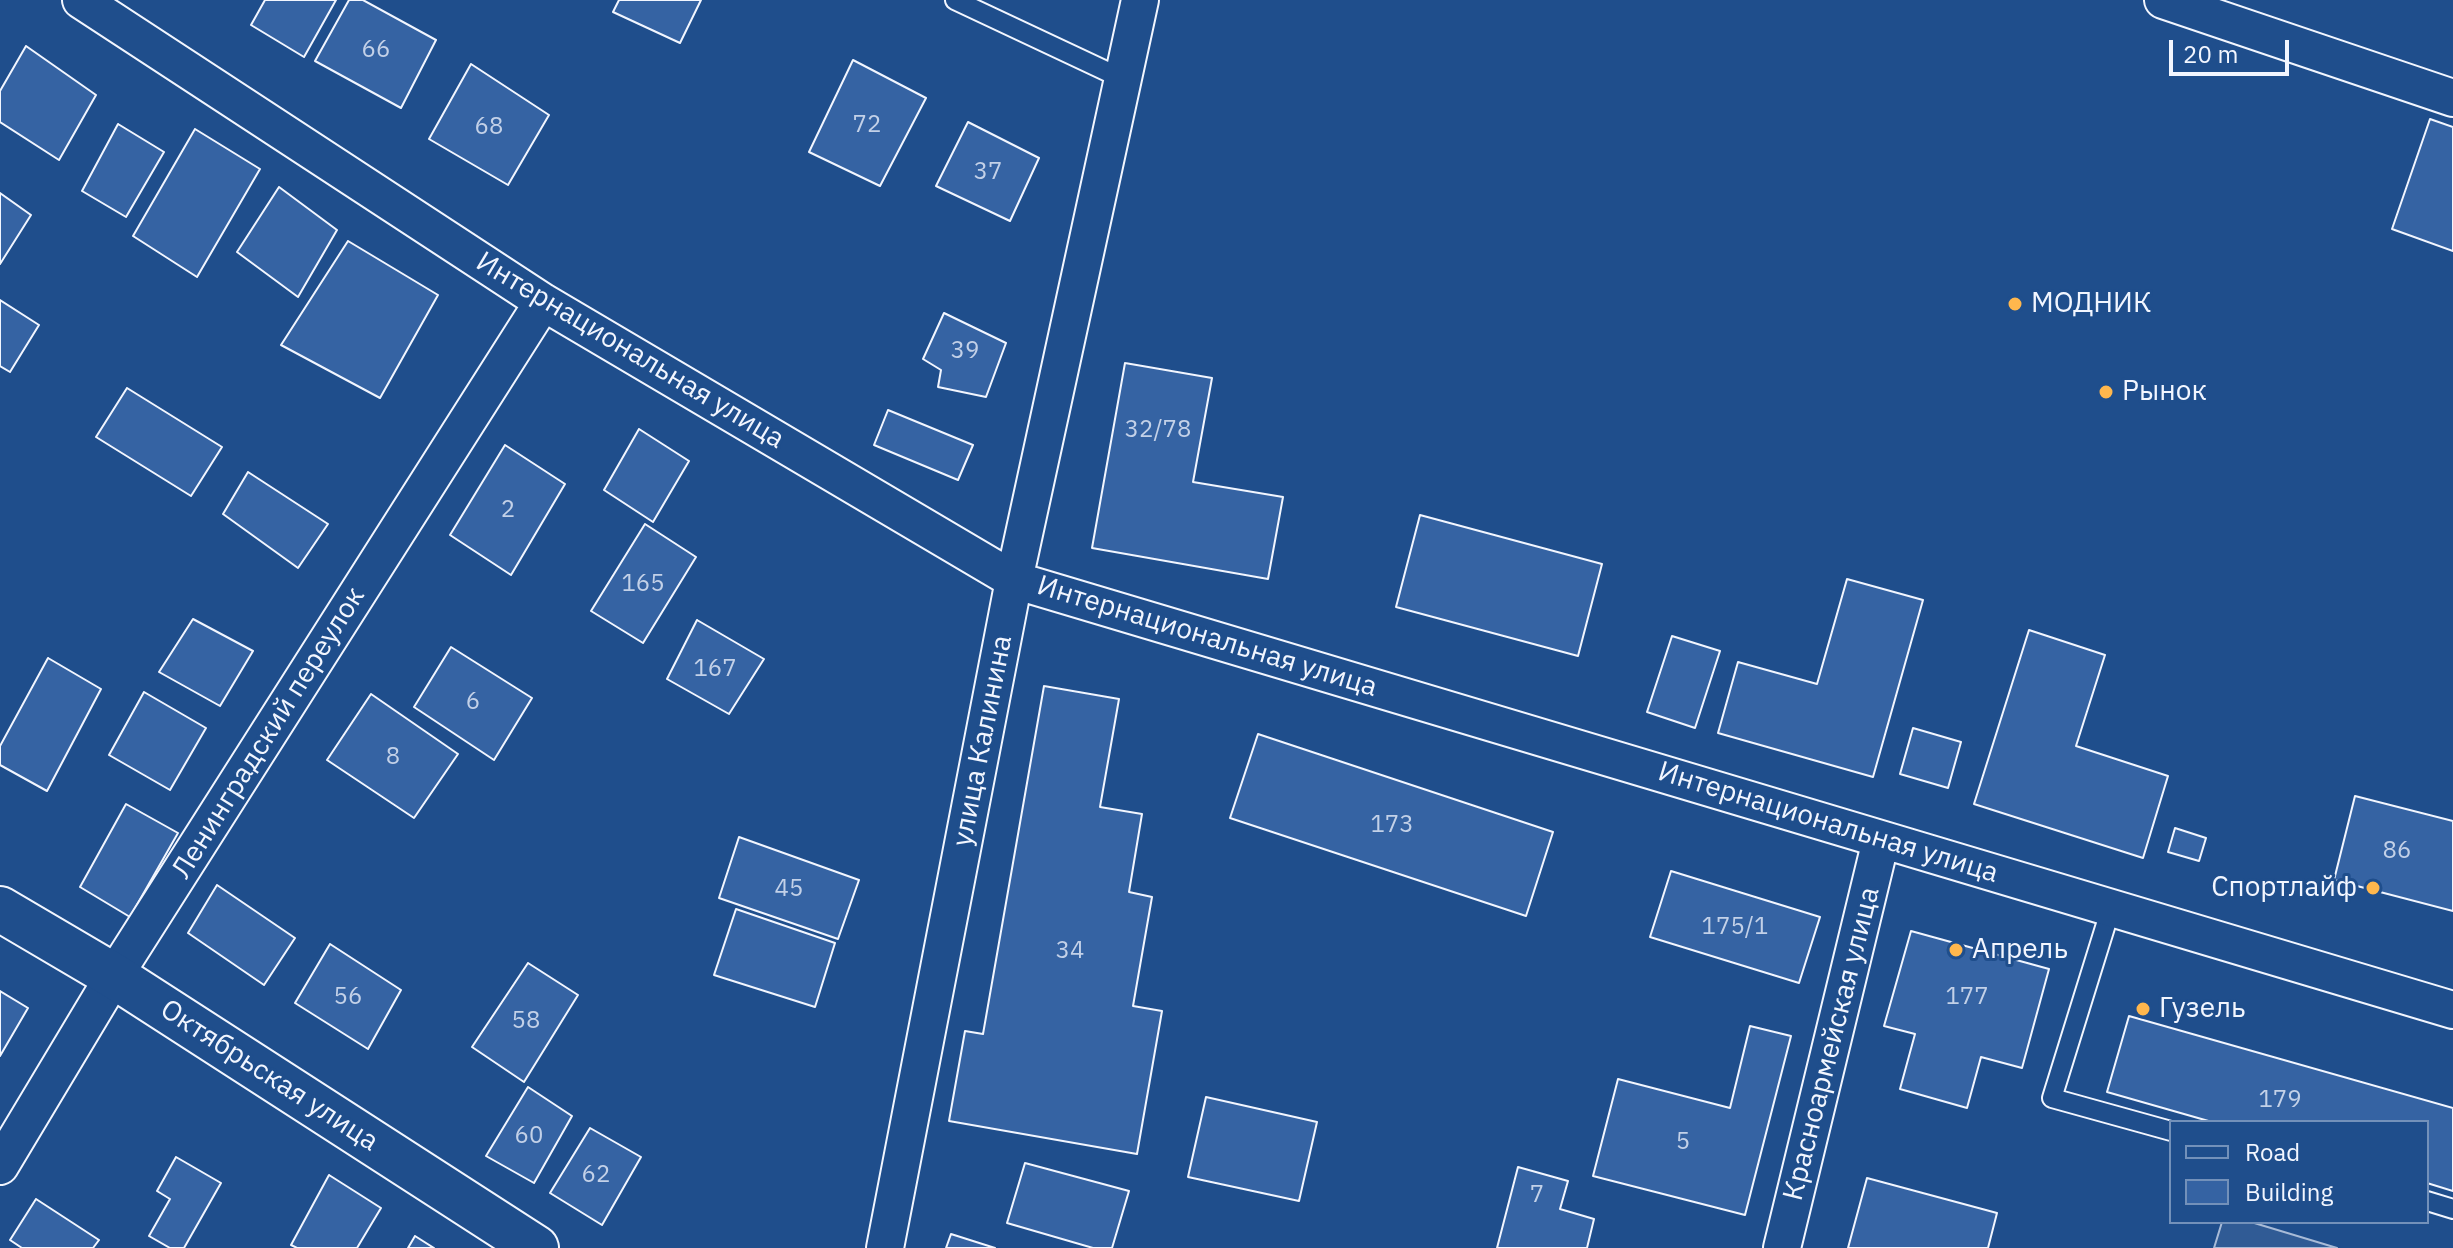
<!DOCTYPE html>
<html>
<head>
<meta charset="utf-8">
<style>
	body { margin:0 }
	#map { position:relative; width:2453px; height:1248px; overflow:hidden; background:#1f4e8c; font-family:"IBM Plex Sans",sans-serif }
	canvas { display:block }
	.legend { position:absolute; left:2169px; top:1120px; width:260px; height:104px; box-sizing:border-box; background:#1f4e8c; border:2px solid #7391ba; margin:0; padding:10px 14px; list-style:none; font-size:24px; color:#f2f6ff }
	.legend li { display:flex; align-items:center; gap:16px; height:40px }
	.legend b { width:40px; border:2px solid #7391ba }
	.scale { position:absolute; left:2169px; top:40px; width:120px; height:36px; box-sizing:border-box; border:4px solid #f2f6ff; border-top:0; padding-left:10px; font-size:24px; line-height:28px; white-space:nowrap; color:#f2f6ff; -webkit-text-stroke:6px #1f4e8c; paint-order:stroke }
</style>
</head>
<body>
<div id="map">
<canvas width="2453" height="1248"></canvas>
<ul class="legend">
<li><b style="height:10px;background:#1f4e8c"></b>Road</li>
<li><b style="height:22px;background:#3563a3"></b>Building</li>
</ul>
<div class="scale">20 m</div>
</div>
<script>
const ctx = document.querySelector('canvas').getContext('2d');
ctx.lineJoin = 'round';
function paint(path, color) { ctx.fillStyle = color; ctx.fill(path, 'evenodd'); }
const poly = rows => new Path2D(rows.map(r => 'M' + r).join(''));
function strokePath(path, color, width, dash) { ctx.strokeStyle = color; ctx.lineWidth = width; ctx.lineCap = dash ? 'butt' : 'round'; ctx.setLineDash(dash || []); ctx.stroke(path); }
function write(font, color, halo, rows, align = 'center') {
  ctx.font = font + ' "IBM Plex Sans",sans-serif'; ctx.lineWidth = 6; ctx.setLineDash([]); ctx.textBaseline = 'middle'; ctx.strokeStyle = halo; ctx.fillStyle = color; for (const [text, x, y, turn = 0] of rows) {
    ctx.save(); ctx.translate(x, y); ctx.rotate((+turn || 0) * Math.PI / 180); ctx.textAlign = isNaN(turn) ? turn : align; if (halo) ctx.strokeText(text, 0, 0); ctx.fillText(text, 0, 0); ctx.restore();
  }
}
const built = poly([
	[2222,1222,2251,1222,2337,1248,2214,1248,2222,1222]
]);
paint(built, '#305b95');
strokePath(built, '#a8bbd7', 2);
const building = poly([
	[265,0,336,0,304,57,251,25,265,0],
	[349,0,363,0,436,40,401,108,315,61,349,0],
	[619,0,701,0,680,43,613,12,619,0],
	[26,46,96,95,59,160,0,122,0,91,26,46],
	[853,60,926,98,880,186,809,152,853,60],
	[471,64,549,115,508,185,429,139,471,64],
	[2430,119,2453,127,2453,251,2392,229,2430,119],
	[968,122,1039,158,1010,221,936,186,968,122],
	[118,124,164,152,126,217,82,191,118,124],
	[195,129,260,169,197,277,133,236,195,129],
	[279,187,337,230,298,297,237,252,279,187],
	[0,193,31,215,0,264,0,193],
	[348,241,438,295,380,398,281,345,348,241],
	[0,300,39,325,10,372,0,366,0,300],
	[944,313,1006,343,986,397,938,387,941,370,923,359,944,313],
	[1125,363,1212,378,1193,482,1283,497,1268,579,1092,548,1125,363],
	[127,388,222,447,191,496,96,437,127,388],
	[888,410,973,445,958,480,874,445,888,410],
	[639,429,689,461,653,522,604,490,639,429],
	[505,445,565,484,511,575,450,535,505,445],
	[248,472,328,524,298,568,223,514,248,472],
	[1420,515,1602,564,1578,656,1396,607,1420,515],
	[645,524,696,557,643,643,591,611,645,524],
	[1847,579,1923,600,1873,777,1718,733,1738,662,1817,684,1847,579],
	[193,619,253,651,220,706,159,672,193,619],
	[697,620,764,659,729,714,667,679,697,620],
	[2029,630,2105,655,2076,746,2168,776,2143,858,1974,804,2029,630],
	[1672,636,1720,651,1695,728,1647,712,1672,636],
	[451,647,532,698,494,760,414,707,451,647],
	[48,658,101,689,47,791,0,765,0,746,48,658],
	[1044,686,1119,699,1100,807,1142,814,1129,892,1152,897,1133,1006,1162,1011,1137,1154,949,1121,965,1031,983,1034,1044,686],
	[144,692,206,728,170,790,109,755,144,692],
	[371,694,458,754,414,818,327,760,371,694],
	[1913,728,1961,742,1948,788,1900,774,1913,728],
	[1258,734,1553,832,1526,916,1230,818,1258,734],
	[2355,796,2453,821,2453,911,2334,880,2355,796],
	[126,804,178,833,130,917,80,887,126,804],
	[2175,828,2206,838,2199,861,2168,852,2175,828],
	[739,837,859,880,838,939,719,898,739,837],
	[1671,871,1820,917,1799,983,1650,937,1671,871],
	[217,885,295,938,264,985,188,933,217,885],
	[736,909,835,943,815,1007,714,975,736,909],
	[1911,931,2049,969,2022,1068,1981,1057,1967,1108,1900,1089,1915,1034,1884,1026,1911,931],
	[330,944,401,990,368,1049,295,1003,330,944],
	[528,963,578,995,524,1082,472,1047,528,963],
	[0,991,28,1008,0,1056,0,991],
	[2129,1016,2453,1108,2453,1191,2427,1183,2427,1122,2212,1122,2107,1092,2129,1016],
	[1750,1026,1791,1036,1745,1215,1593,1176,1618,1079,1730,1108,1750,1026],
	[528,1087,572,1116,534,1183,486,1156,528,1087],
	[1206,1097,1317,1122,1299,1201,1188,1177,1206,1097],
	[590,1128,641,1157,602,1225,550,1193,590,1128],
	[176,1157,221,1183,184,1248,170,1248,149,1236,170,1199,157,1191,176,1157],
	[1025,1163,1129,1191,1112,1248,1093,1248,1007,1223,1025,1163],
	[1518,1167,1568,1181,1560,1209,1594,1219,1587,1248,1497,1248,1518,1167],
	[329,1175,381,1208,357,1248,297,1248,291,1245,329,1175],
	[1867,1178,1997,1213,1988,1248,1848,1248,1867,1178],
	[36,1199,99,1240,93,1248,22,1248,10,1240,36,1199],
	[951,1234,995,1248,946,1248,951,1234],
	[415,1236,434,1248,408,1248,415,1236]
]);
paint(building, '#3563a3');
strokePath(building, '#f2f6ff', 2);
const lane = poly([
	[955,0,1123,79],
	[2111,908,2052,1098,2171,1131],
	[2427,1201,2453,1209]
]);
const street = poly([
	[81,0,543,302,1014,580,2453,1010],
	[2163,0,2453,98],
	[0,1166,114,976,543,302],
	[885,1248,1014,580,1140,0],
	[1782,1248,1881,840]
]);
const secondary = poly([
	[0,909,114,976,536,1248]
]);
strokePath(lane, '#f2f6ff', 22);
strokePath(street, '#f2f6ff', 40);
strokePath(secondary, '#f2f6ff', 48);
strokePath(lane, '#1f4e8c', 18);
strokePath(street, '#1f4e8c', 36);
strokePath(secondary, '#1f4e8c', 44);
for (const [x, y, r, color] of [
	[2015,304,8,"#ffb74d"],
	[2106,392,8,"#ffb74d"],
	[2373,888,8,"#ffb74d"],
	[1956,950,8,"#ffb74d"],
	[2143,1009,8,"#ffb74d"]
]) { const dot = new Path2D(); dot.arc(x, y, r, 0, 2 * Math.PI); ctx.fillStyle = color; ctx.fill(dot); strokePath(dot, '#1f4e8c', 3); }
write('24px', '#c3d1e8', null, [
	["66",376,50],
	["72",867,125],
	["68",489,127],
	["37",988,172],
	["39",965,351],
	["32/78",1158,430],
	["2",508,510],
	["165",643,584],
	["167",715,669],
	["6",473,702],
	["8",393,757],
	["173",1392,825],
	["86",2397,851],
	["45",789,889],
	["175/1",1735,927],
	["34",1070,951],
	["56",348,997],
	["177",1967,997],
	["58",526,1021],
	["179",2280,1100],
	["60",529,1136],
	["5",1683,1142],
	["62",596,1175],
	["7",1537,1195]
]);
write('28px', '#f2f6ff', '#1f4e8c', [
	["МОДНИК",2031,304],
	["Рынок",2122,392],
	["Спортлайф",2357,888,"right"],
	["Апрель",1972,950],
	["Гузель",2159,1009]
], 'left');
write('28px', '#f2f6ff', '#1f4e8c', [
	["Интернациональная улица",630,351,31],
	["Интернациональная улица",1207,637,17],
	["Ленинградский переулок",269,733,-58],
	["улица Калинина",983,741,-79],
	["Интернациональная улица",1828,823,17],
	["Красноармейская улица",1832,1044,-76],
	["Октябрьская улица",269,1076,33]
]);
</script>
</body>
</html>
